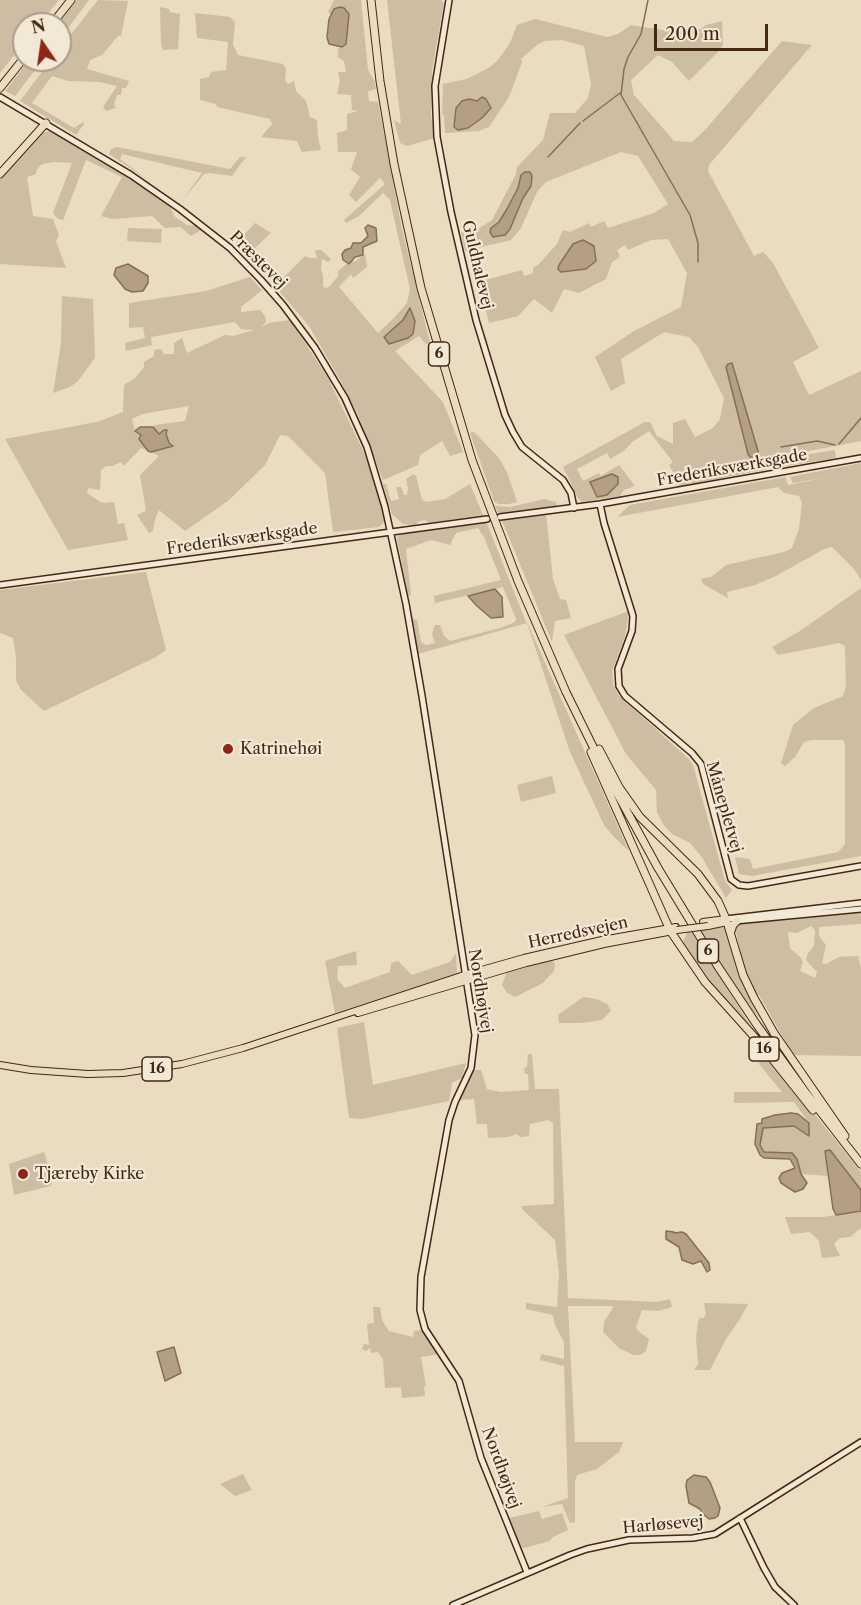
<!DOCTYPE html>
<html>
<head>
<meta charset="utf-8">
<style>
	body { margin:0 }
	#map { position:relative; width:861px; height:1605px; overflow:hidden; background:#e9dcc0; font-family:"Libre Caslon Text",serif }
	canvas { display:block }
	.north { position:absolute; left:12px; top:12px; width:60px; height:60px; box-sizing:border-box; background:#f1e8d6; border:2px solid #ad9b88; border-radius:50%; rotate:347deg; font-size:16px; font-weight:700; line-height:24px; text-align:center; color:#462812 }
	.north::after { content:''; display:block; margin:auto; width:21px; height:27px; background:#8f2418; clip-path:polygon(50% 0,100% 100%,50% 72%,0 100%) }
	.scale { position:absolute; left:654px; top:24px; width:114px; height:27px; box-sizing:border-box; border:3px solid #462812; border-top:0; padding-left:8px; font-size:18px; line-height:21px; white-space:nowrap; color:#462812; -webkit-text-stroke:4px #f1e8d6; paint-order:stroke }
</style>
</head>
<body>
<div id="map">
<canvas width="861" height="1605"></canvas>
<div class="north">N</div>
<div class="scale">200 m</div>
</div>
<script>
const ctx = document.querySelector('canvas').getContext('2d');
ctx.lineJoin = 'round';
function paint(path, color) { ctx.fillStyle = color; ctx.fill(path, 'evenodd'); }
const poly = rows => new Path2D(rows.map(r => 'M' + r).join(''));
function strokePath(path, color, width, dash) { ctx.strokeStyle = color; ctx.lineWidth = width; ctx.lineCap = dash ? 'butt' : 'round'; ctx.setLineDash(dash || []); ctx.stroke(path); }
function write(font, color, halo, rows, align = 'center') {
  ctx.font = font + ' "Libre Caslon Text",serif'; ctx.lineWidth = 4.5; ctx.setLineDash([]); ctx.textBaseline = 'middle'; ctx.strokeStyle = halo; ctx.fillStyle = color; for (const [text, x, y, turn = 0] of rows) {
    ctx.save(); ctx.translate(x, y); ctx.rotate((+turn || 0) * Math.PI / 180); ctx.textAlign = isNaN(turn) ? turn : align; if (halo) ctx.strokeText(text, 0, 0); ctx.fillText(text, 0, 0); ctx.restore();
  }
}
paint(poly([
	[0,0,59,0,39,24,24,24,24,43,0,73],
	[77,0,89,0,60,39,60,24,58,24],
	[98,0,128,1,121,36,118,36,102,55,90,60,87,69,129,81,126,88,122,88,121,95,117,95,114,105,116,108,106,111,103,107,117,86,100,82,68,81,52,76,32,103,74,128,83,122,84,124,76,135,20,101,51,60,60,60,60,48],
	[334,0,361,0,368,70,374,80,376,89,368,91,369,101,378,102,402,229,430,343,426,344,419,336,395,351,443,402,463,452,450,456,442,441,420,455,418,465,383,480,357,413,339,378,309,326,275,286,305,256,309,258,317,258,315,250,321,250,331,259,328,262,322,259,321,269,323,275,323,286,325,288,329,287,338,276,338,271,351,260,354,262,365,254,367,267,353,278,351,274,339,287,378,333,392,320,407,303,410,289,390,200,383,193,359,216,346,223,344,220,385,184,380,178,356,202,349,195,360,177,351,169,357,152,338,152,337,133,347,130,347,114,358,111,352,110,351,95,337,94,340,81,338,72,346,72,344,61,338,57,338,49,346,44,334,9,331,15,328,12],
	[387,0,442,0,442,2,444,3,432,70,431,116,435,138,407,146,400,143,394,120,401,124],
	[160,7,169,9,170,12,180,14,178,49,163,50,161,43],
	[195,13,230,17,235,22,233,45,238,55,283,64,286,69,285,80,288,84,294,81,296,91,306,101,310,117,317,120,318,138,321,150,302,152,297,141,261,137,272,124,270,119,217,107,216,104,200,100,200,79,209,77,211,72,226,70,228,42,197,38],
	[535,19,607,37,618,34,631,25,676,32,685,27,689,30,701,29,706,25,722,21,723,45,718,52,689,81,672,62,658,55,631,80,634,95,674,141,692,142,705,130,782,41,812,45,709,165,708,171,754,256,763,252,773,263,819,348,793,362,809,395,861,371,861,441,757,461,775,459,772,468,678,487,676,478,707,471,676,477,669,465,673,462,649,431,632,442,624,451,610,459,607,453,577,469,583,481,599,473,601,476,619,465,635,486,624,490,620,496,582,502,578,498,563,467,645,422,650,422,657,436,673,444,673,423,685,419,695,437,713,428,720,419,724,398,698,347,689,337,664,332,621,359,625,383,611,391,595,357,634,331,681,307,687,273,668,239,651,240,628,250,625,245,617,250,620,257,612,262,606,279,579,293,564,289,552,313,534,299,518,316,489,323,478,282,522,270,524,276,533,273,533,268,538,265,557,244,563,230,570,232,589,223,591,227,604,221,608,228,654,213,668,204,638,156,621,152,546,182,537,192,521,228,511,240,465,251,461,232,478,229,492,220,516,174,517,167,543,140,550,113,575,113,588,98,591,84,584,46,562,40,545,41,538,44,521,59,522,62,509,97,489,127,479,131,445,133,444,116,442,114,443,84,467,79,490,67,498,60,510,43,517,25],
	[29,60,43,60,15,96,5,91],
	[49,131,71,141,122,172,169,204,175,217,187,225,198,226,201,230,191,236,180,227,165,228,152,216,113,219,101,216,122,177,86,160,63,220,58,219,53,213,72,163,54,162,42,164,37,169,36,174,27,177,33,216,53,219,59,235,56,241,66,268,0,264,0,179,42,133],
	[117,147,230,169,240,157,246,157,232,176,210,173,204,174,182,201,202,173,122,154,120,159,151,182,109,154,111,149],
	[255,223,271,233,256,247,251,260,235,244],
	[128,228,162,229,161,243,127,241],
	[250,277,262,290,241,307,241,312,260,310,265,316,266,322,261,327,269,323,290,320,328,378,367,459,385,521,379,527,333,532,325,473,288,436,280,435,265,465,228,501,185,531,159,510,155,519,153,531,149,533,137,515,146,511,140,475,159,456,151,452,168,448,169,443,164,430,159,434,153,427,155,425,185,421,189,406,142,414,132,419,135,431,141,435,144,447,148,451,141,448,124,466,121,462,112,466,106,466,101,470,100,490,88,488,87,493,102,503,114,502,118,524,124,523,128,540,68,550,5,439,97,422,123,412,124,385,135,378,144,367,144,362,154,356,154,350,161,349,164,354,174,354,174,343,182,338,187,353,225,335,233,336,254,330,241,329,235,322,151,337,152,345,126,351,125,343,145,338,143,327,129,328,129,303,206,291],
	[62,296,93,299,95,358,78,381,70,387,53,393,61,343],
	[474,432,499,458,507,472,517,502,509,504,498,504,494,501,470,433],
	[835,450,836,458,780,467,779,459],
	[861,463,861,580,854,569,832,547,824,549,776,576,755,585,727,592,728,598,703,584,701,579,711,577,726,565,784,552,792,548,799,529,802,502,799,496,784,493,778,487,617,517,630,505,785,477,788,485,828,477,793,483,790,477],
	[413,474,416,476,422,500,426,502,445,499,470,484,483,515,429,523,425,520,420,521,415,525,403,524,392,514,383,484,386,484,391,501,399,499,396,487,401,487,404,495,407,495,408,489,406,479],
	[545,499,556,502,557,507,499,514,495,506,510,507],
	[546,514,553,579,560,599,566,600,571,618,555,621,552,642,501,518],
	[486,521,526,622,527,622,629,851,614,837,604,825,570,752,527,623,418,654,411,618,417,620,421,642,426,645,435,643,432,634,435,625,440,625,444,636,450,641,500,628,515,622,516,619,503,587,435,603,434,596,501,580,484,537,478,528,456,533,450,545,431,540,406,549,411,595,408,596,397,538,399,535,407,532],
	[146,572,166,650,156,657,44,711,21,690,16,680,16,658,13,638,0,633,0,590],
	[861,588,861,856,752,876,739,874,735,857,750,859,753,869,838,852,845,844,845,745,843,740,812,740,804,742,795,757,785,766,781,763,793,725,814,708,843,696,846,686,845,646,839,643,778,655,772,647,800,631],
	[629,611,625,636,612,671,613,684,619,696,688,758,693,765,725,881,732,890,726,898,701,856,690,843,672,834,663,824,657,812,656,790,626,754,564,635],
	[552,776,556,793,521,802,517,785],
	[861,911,861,924,819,927,819,936,826,945,822,963,826,964,839,957,858,956,861,969,861,1056,793,1055,759,995,755,996,744,969,735,927,738,923],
	[811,926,815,930,814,946,808,953,806,960,817,972,815,978,800,971,803,962,801,958,790,948,788,932,797,933],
	[725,927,739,973,759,1018,744,999,700,930],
	[687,932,692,933,754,1031,697,967,682,946],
	[356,951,357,965,338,966,337,979,345,988,390,972,391,963,398,961,412,975,450,962,456,953,457,973,335,1013,325,961],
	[550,960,555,963,554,971,543,983,515,997,507,993,502,985,507,972],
	[583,997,597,999,607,1004,611,1011,602,1020,582,1023,559,1023,558,1015],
	[364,1022,373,1085,466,1063,462,1078,452,1083,449,1101,362,1119,349,1118,337,1028],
	[528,1054,532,1054,535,1089,559,1089,568,1298,657,1302,670,1299,672,1307,658,1311,642,1310,636,1327,638,1331,649,1339,646,1351,640,1355,634,1355,620,1349,603,1332,604,1322,614,1306,568,1306,575,1442,623,1442,619,1452,597,1469,577,1475,575,1481,575,1522,570,1523,562,1504,542,1507,568,1498,564,1366,540,1360,541,1354,564,1359,564,1342,555,1325,553,1315,526,1309,526,1303,557,1307,559,1274,555,1240,522,1209,522,1206,554,1204,553,1123,548,1120,530,1124,529,1136,521,1137,516,1134,509,1137,488,1138,487,1124,477,1124,474,1099,459,1100,458,1098,473,1070,481,1070,487,1089,500,1092,529,1090,528,1074,525,1074,524,1068,527,1067],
	[770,1058,861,1172,861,1190,825,1152,828,1176,801,1174,797,1159,792,1153,764,1152,760,1145,763,1128,794,1126,809,1135,809,1123,794,1102,734,1103,734,1092,782,1092,758,1063],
	[44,1152,52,1177,51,1186,14,1195,9,1164],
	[861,1211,861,1228,850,1237,840,1238,834,1244,840,1256,822,1258,819,1241,810,1232,791,1234,785,1217,823,1217],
	[704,1303,748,1304,740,1319,726,1339,710,1370,694,1370,698,1364,696,1338,698,1321,700,1318,704,1318,706,1314],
	[373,1307,380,1307,382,1320,389,1331,413,1337,414,1331,423,1330,439,1354,421,1357,426,1386,424,1386,425,1396,402,1398,401,1387,385,1388,383,1359,378,1352,371,1353,370,1348,366,1351,362,1349,364,1344,369,1345,367,1324,374,1323],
	[243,1474,252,1490,235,1496,220,1484],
	[539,1511,542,1519,562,1513,568,1530,553,1537,550,1541,524,1548,519,1547,509,1518]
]), '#cdbda2');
const water = poly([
	[340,7,344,8,349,14,346,44,342,47,329,44,327,37,329,19,334,9,340,7],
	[482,97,486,99,491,108,482,118,468,128,458,130,454,127,456,108,462,101,469,99,477,101,482,97],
	[525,172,530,172,532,176,531,186,523,198,510,229,505,235,493,237,490,232,491,228,499,222,507,209,518,188,521,175,525,172],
	[368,225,376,228,377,241,363,247,363,255,355,257,349,264,343,260,342,254,345,250,351,248,353,243,361,243,368,236,365,228,368,225],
	[583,240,594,246,596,261,586,269,561,272,558,269,559,265,573,244,583,240],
	[128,264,148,276,148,283,143,291,132,292,125,289,114,275,116,268,128,264],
	[410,308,415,321,413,334,408,338,389,344,384,337,403,320,410,308],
	[732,363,758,451,758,455,755,457,750,457,748,454,726,367,728,364,732,363],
	[140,427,153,427,159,434,164,430,167,430,166,434,169,443,173,446,151,452,148,451,139,439,141,435,135,431,140,427],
	[612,474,618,477,618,484,607,495,597,497,590,482,612,474],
	[495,589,502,597,503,617,491,618,477,606,468,596,495,589],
	[791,1113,798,1114,809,1123,809,1136,794,1126,763,1128,760,1145,764,1152,792,1153,797,1159,801,1174,807,1183,803,1189,795,1192,781,1183,779,1178,782,1173,795,1168,790,1159,764,1158,760,1155,755,1144,757,1124,762,1123,762,1119,775,1115,791,1113],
	[830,1150,861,1190,861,1211,836,1215,833,1209,825,1151,830,1150],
	[666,1231,674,1232,674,1233,682,1232,686,1234,709,1263,710,1270,707,1272,701,1261,693,1264,682,1260,679,1247,666,1239,666,1231],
	[174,1347,181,1373,165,1381,157,1352,174,1347],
	[694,1475,706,1477,710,1482,720,1508,718,1516,715,1518,709,1519,702,1513,700,1509,689,1503,686,1486,687,1480,694,1475]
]);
paint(water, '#b29f85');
strokePath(water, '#876f57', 1.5);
strokePath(poly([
	[648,0,641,34,628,57,624,69,621,95,690,215,698,243,698,262],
	[583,121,620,93],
	[548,157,580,123],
	[839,444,861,418],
	[781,447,817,441,835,445]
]), '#876f57', 1.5);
const secondary = poly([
	[449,0,435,86,437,137,451,212,476,320,505,415,513,432,522,447,563,480,571,493,574,508],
	[0,97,131,175,180,209,230,248,261,280,283,305,315,348,345,398,367,447,385,507,406,604,422,696,475,1035,471,1068,455,1102,449,1120,421,1277,420,1310,425,1329,459,1381,481,1458,527,1572],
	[600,504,604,523,633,616,632,631,618,669,619,686,625,696,692,753,701,764,731,879,739,885,748,886,861,866],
	[500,517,600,504,861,458],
	[0,585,487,519],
	[726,919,861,903],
	[735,921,861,909],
	[740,1518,764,1568,775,1587,794,1605],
	[453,1605,570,1555,587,1549,629,1540,693,1538,715,1534,861,1442]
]);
const primary = poly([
	[703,922,726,919,727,922,708,926],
	[358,1013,526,963,604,944,673,931],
	[0,1065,31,1070,88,1074,123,1073,182,1064,243,1048,464,975,524,958,602,940,676,927]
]);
const highway = poly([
	[371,0,380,81,394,164,421,288,472,460,518,581,566,692,606,773,658,868,717,965,757,1025,806,1093,861,1164],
	[52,24,71,0],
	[0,88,24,58],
	[0,174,46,123],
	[599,749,619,787,640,817,698,874,718,901,726,919],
	[591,752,669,928],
	[727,922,743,975,754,998,774,1033,845,1136],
	[731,931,733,925,737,921],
	[671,932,705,982,758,1041,813,1110]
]);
strokePath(secondary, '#462812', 8);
strokePath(primary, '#462812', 8);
strokePath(highway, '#462812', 9);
strokePath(secondary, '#f1e8d6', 5);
strokePath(primary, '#e9dcc0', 6);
strokePath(highway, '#e9dcc0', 7);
const primaryBridge = poly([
	[677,930,708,926]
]);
strokePath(primaryBridge, '#462812', 8, []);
strokePath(primaryBridge, '#e9dcc0', 6);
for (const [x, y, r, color] of [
	[228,749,6,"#8f2418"],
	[23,1174,6,"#8f2418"]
]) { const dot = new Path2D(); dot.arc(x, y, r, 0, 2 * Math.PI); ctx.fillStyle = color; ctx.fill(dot); strokePath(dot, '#f1e8d6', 2); }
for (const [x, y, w] of [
	[439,354,21],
	[708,951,21],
	[764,1049,30],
	[157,1069,30]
]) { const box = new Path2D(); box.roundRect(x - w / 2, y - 12, w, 24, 4.5); ctx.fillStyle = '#f1e8d6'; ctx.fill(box); strokePath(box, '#462812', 1.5); }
write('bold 15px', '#462812', null, [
	["6",439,354],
	["6",708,951],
	["16",764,1049],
	["16",157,1069]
]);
write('16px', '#462812', '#f1e8d6', [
	["Præstevej",258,260,45],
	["Guldhalevej",477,265,77],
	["Frederiksværksgade",732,468,-10],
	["Frederiksværksgade",242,539,-8],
	["Månepletvej",724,807,74],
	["Herredsvejen",578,933,-12],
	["Nordhøjvej",480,991,81],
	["Nordhøjvej",501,1468,70],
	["Harløsevej",663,1525,-5]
]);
write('16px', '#462812', '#f1e8d6', [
	["Katrinehøi",240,749],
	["Tjæreby Kirke",35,1174]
], 'left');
</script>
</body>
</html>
